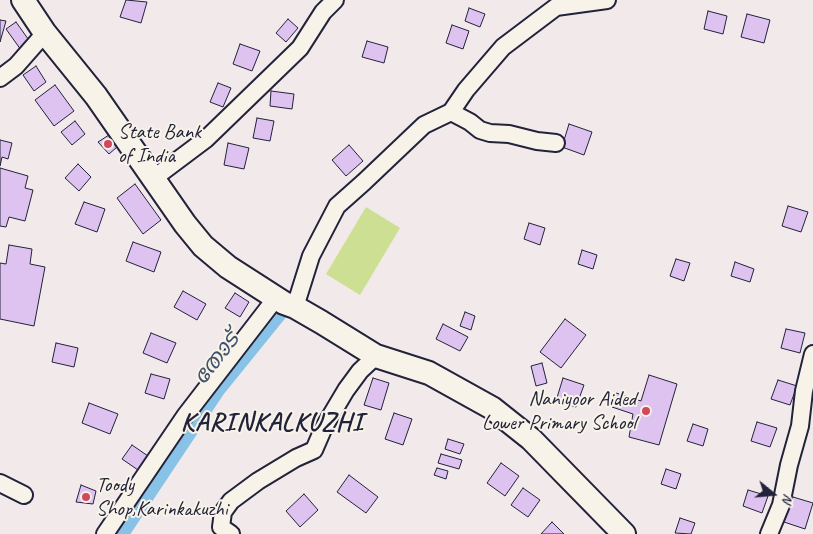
<!DOCTYPE html>
<html>
<head>
<meta charset="utf-8">
<style>
	body { margin:0 }
	#map { position:relative; width:813px; height:534px; overflow:hidden; background:#f2e9ea; font-family:Caveat,sans-serif }
	canvas { display:block }
	.north { position:absolute; left:748px; top:469px; width:50px; height:50px; -webkit-text-stroke:4px #f7f3e8; paint-order:stroke; rotate:107deg; font-size:14px; font-weight:700; line-height:20px; text-align:center; color:#22223b }
	.north::after { content:''; display:block; margin:auto; width:18px; height:22px; background:#22223b; clip-path:polygon(50% 0,100% 100%,50% 72%,0 100%) }
</style>
</head>
<body>
<div id="map">
<canvas width="813" height="534"></canvas>
<div class="north">N</div>
</div>
<script>
const ctx = document.querySelector('canvas').getContext('2d');
ctx.lineJoin = 'round';
function paint(path, color) { ctx.fillStyle = color; ctx.fill(path, 'evenodd'); }
const poly = rows => new Path2D(rows.map(r => 'M' + r).join(''));
function strokePath(path, color, width, dash) { ctx.strokeStyle = color; ctx.lineWidth = width; ctx.lineCap = dash ? 'butt' : 'round'; ctx.setLineDash(dash || []); ctx.stroke(path); }
function write(font, color, halo, rows, align = 'center') {
  ctx.font = font + ' Caveat,"Noto Sans Malayalam",sans-serif'; ctx.lineWidth = 4; ctx.setLineDash([]); ctx.textBaseline = 'middle'; ctx.strokeStyle = halo; ctx.fillStyle = color; for (const [text, x, y, turn = 0] of rows) {
    ctx.save(); ctx.translate(x, y); ctx.rotate((+turn || 0) * Math.PI / 180); ctx.textAlign = isNaN(turn) ? turn : align; if (halo) ctx.strokeText(text, 0, 0); ctx.fillText(text, 0, 0); ctx.restore();
  }
}
paint(poly([
	[366,207,400,228,360,295,326,274]
]), '#cddf93');
strokePath(poly([
	[122,534,218,390,282,311]
]), '#88c2e7', 14);
const building = poly([
	[126,0,147,2,141,23,120,17,126,0],
	[469,8,485,14,480,27,465,21,469,8],
	[708,11,727,16,723,34,704,29,708,11],
	[747,14,770,20,764,43,741,37,747,14],
	[288,19,298,28,286,42,276,33,288,19],
	[0,20,6,21,0,42,0,20],
	[16,22,31,43,21,50,6,29,16,22],
	[452,25,469,31,463,49,446,43,452,25],
	[367,41,388,47,384,63,362,57,367,41],
	[240,44,260,51,252,71,233,64,240,44],
	[36,66,46,82,34,91,23,75,36,66],
	[218,83,231,88,223,107,210,102,218,83],
	[55,85,74,111,54,126,35,100,55,85],
	[271,91,294,94,292,109,270,106,271,91],
	[257,118,274,121,270,141,253,138,257,118],
	[75,121,85,134,72,145,61,132,75,121],
	[569,124,592,132,584,155,562,147,569,124],
	[109,135,117,147,109,154,98,142,109,135],
	[0,140,12,143,8,159,2,157,0,166,0,140],
	[228,143,249,148,244,169,224,165,228,143],
	[349,145,363,161,346,176,332,160,349,145],
	[78,164,91,177,79,191,65,178,78,164],
	[0,168,28,176,25,188,33,190,25,221,9,217,6,227,0,226,0,168],
	[135,184,161,220,143,234,117,198,135,184],
	[84,202,105,209,97,232,75,224,84,202],
	[788,206,808,212,801,232,782,226,788,206],
	[529,223,545,228,540,245,524,239,529,223],
	[133,242,161,252,154,272,126,261,133,242],
	[9,245,32,249,30,264,45,267,34,326,0,319,0,263,6,264,9,245],
	[582,250,597,255,593,269,578,264,582,250],
	[676,259,690,263,684,281,670,276,676,259],
	[735,262,754,269,750,282,731,276,735,262],
	[183,291,206,304,197,320,174,307,183,291],
	[235,293,249,302,240,317,225,308,235,293],
	[465,312,475,316,471,330,460,326,465,312],
	[565,319,586,335,561,368,540,352,565,319],
	[443,324,468,337,460,351,436,339,443,324],
	[786,329,805,333,800,353,781,348,786,329],
	[151,333,176,343,167,363,143,353,151,333],
	[56,343,78,348,74,367,52,362,56,343],
	[542,363,547,383,536,386,531,366,542,363],
	[151,374,170,379,164,399,145,393,151,374],
	[649,375,677,384,659,445,629,437,633,414,612,407,616,393,641,401,649,375],
	[373,378,389,383,381,410,364,405,373,378],
	[563,378,584,385,576,407,556,401,563,378],
	[778,380,797,386,790,405,771,399,778,380],
	[89,403,118,414,110,434,82,423,89,403],
	[394,413,412,419,403,445,385,439,394,413],
	[757,422,777,428,770,447,751,441,757,422],
	[693,424,708,429,703,446,687,441,693,424],
	[448,439,464,444,460,454,445,449,448,439],
	[132,445,148,456,138,470,122,459,132,445],
	[441,454,462,460,459,469,438,463,441,454],
	[501,463,519,476,505,496,487,483,501,463],
	[437,468,448,471,446,479,434,475,437,468],
	[666,469,681,474,676,489,661,484,666,469],
	[349,475,378,497,366,513,337,492,349,475],
	[81,485,96,491,93,504,76,502,81,485],
	[523,488,540,500,528,517,511,505,523,488],
	[748,490,768,496,762,513,743,506,748,490],
	[304,494,318,510,300,527,286,511,304,494],
	[793,497,813,503,805,529,784,522,793,497],
	[680,518,695,523,691,534,675,533,680,518],
	[552,522,564,534,541,534,552,522]
]);
paint(building, '#dec2f0');
strokePath(building, '#22223b', 1);
const minor = poly([
	[0,78,16,66,45,33],
	[451,112,470,122,480,130,490,133,509,134,537,141,556,143],
	[154,178,206,139,268,79,300,48,323,12,335,0],
	[295,307,311,256,337,206,364,182,424,125,451,112,466,90,503,47,556,7,607,0],
	[0,483,24,495],
	[105,534,185,416,276,298],
	[231,534,221,527,223,512,231,501,258,481,296,458,314,450,324,427,346,390,360,371,376,356],
	[769,534,781,505,789,465,800,426,804,391,813,354]
]);
const secondary = poly([
	[23,0,45,33,96,96,185,224,203,246,228,267,284,303,295,307,321,322,376,356,429,373,492,408,531,439,624,534]
]);
strokePath(minor, '#22223b', 20);
strokePath(secondary, '#22223b', 26);
strokePath(minor, '#f7f3e8', 16);
strokePath(secondary, '#f7f3e8', 22);
for (const [x, y, r, color] of [
	[108,144,5,"#d1495b"],
	[646,411,5,"#d1495b"],
	[86,497,5,"#d1495b"]
]) { const dot = new Path2D(); dot.arc(x, y, r, 0, 2 * Math.PI); ctx.fillStyle = color; ctx.fill(dot); strokePath(dot, '#f7f3e8', 2); }
write('21px', '#22223b', '#f7f3e8', [
	["State Bank",118,132],
	["of India",118,156],
	["Naniyoor Aided",636,399,"right"],
	["Lower Primary School",636,423,"right"],
	["Toody",96,485],
	["Shop,Karinkakuzhi",96,509]
], 'left');
write('italic 22px', '#41526f', '#f7f3e8', [
	["തോട്",217,359,-52]
]);
ctx.letterSpacing = '1px';
write('bold 26px', '#22223b', '#f7f3e8', [
	["KARINKALKUZHI",272,423]
]);
ctx.letterSpacing = '0px';
</script>
</body>
</html>
